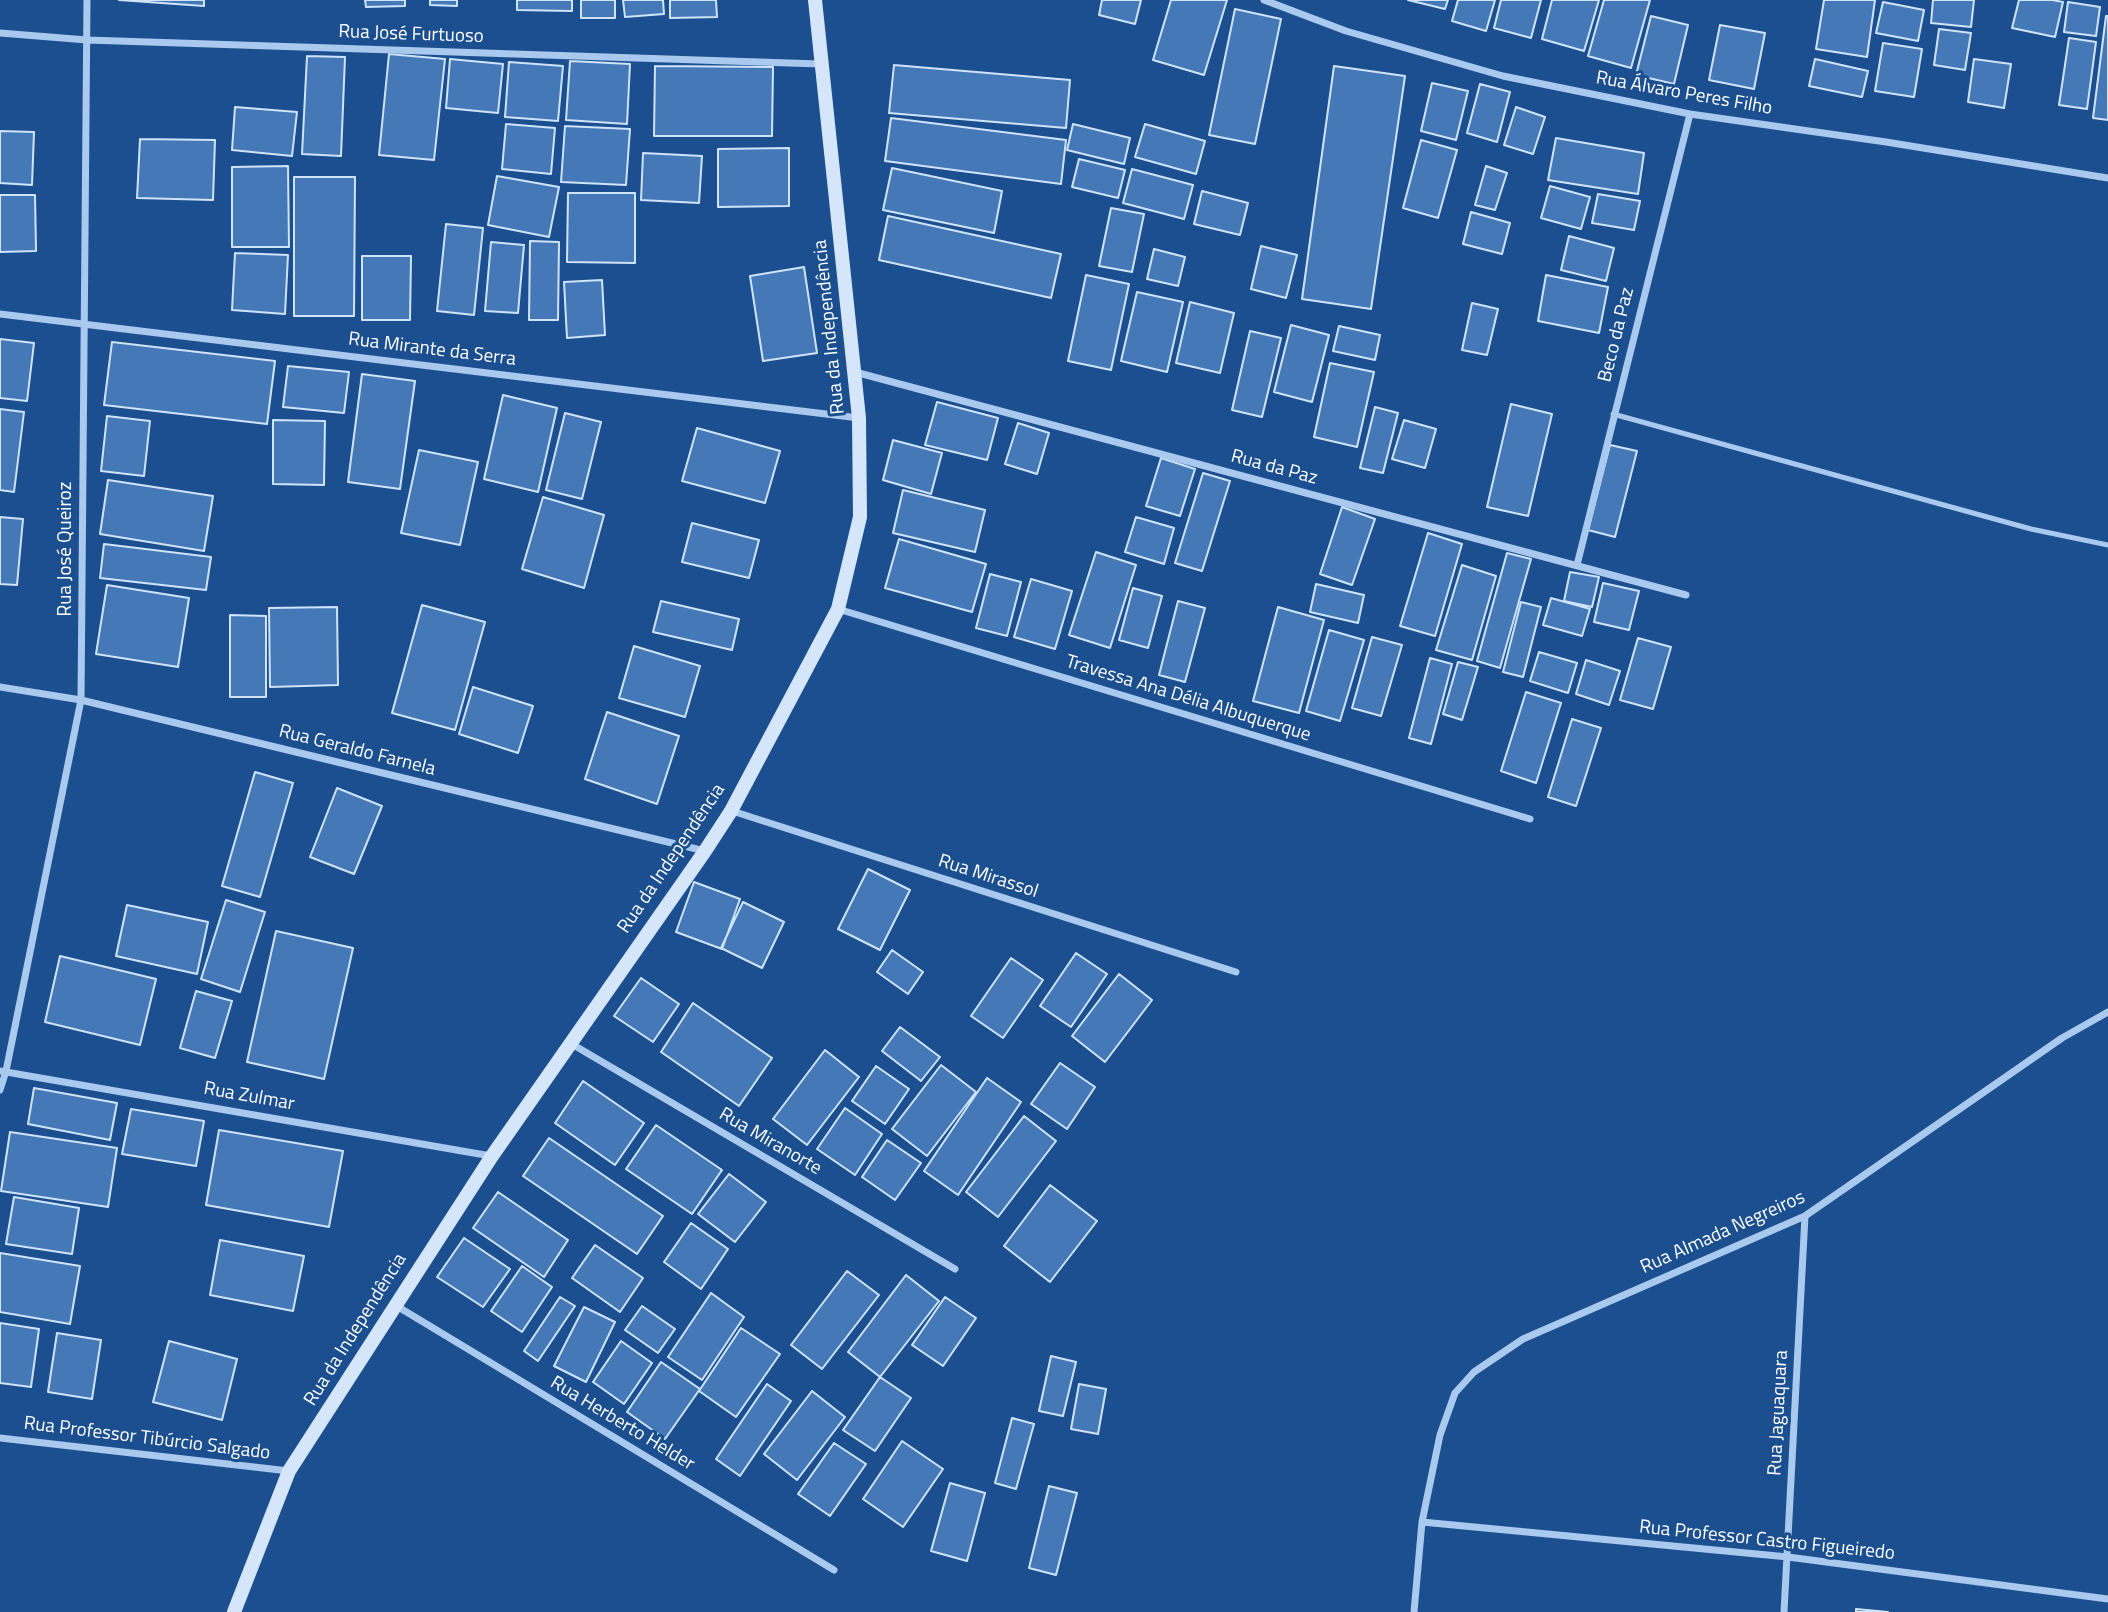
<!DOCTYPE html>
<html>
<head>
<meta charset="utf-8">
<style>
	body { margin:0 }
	canvas { display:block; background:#1b4f8f }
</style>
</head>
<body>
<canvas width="2108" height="1612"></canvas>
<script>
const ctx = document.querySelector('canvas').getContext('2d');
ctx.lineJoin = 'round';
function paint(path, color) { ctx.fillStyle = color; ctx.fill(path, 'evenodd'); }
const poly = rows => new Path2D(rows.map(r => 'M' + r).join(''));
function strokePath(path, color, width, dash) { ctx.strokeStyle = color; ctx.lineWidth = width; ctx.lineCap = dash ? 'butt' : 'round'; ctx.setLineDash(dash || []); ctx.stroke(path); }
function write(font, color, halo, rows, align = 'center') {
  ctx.font = font + ' "Titillium Web",sans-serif'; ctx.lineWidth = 6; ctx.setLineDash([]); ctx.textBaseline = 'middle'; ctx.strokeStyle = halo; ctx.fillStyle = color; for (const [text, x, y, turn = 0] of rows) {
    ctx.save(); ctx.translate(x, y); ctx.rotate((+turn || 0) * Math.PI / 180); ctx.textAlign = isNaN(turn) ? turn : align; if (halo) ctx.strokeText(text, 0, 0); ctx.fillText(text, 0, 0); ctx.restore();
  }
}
const building = poly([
	[119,0,204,0,204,6,119,0],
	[365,0,405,0,405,6,366,7,365,0],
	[430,0,457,0,457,6,430,5,430,0],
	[517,0,572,0,572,11,517,10,517,0],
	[581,0,615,0,615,18,581,18,581,0],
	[623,0,663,0,664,14,625,17,623,0],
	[670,0,716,0,717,17,670,18,670,0],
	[1102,0,1141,0,1135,24,1099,15,1102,0],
	[1171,0,1227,0,1204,75,1153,60,1171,0],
	[1408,0,1448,0,1445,9,1408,0],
	[1458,0,1495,0,1486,31,1452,21,1458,0],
	[1501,0,1541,0,1531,38,1494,28,1501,0],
	[1552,0,1599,0,1584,51,1542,39,1552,0],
	[1604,0,1650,0,1631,68,1588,56,1604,0],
	[1824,0,1875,0,1867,57,1816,49,1824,0],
	[1933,0,1974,0,1971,27,1931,23,1933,0],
	[2019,0,2052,0,2063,2,2055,37,2012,28,2019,0],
	[1883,2,1924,10,1918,41,1876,33,1883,2],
	[2068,2,2100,7,2096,36,2064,32,2068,2],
	[1235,9,1281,19,1255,144,1209,135,1235,9],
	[1651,16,1688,25,1674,84,1636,75,1651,16],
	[2106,16,2108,16,2108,120,2093,118,2106,16],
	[1720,25,1765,33,1754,89,1709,80,1720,25],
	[1939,29,1971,33,1965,70,1934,65,1939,29],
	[2069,38,2096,42,2087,109,2059,105,2069,38],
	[1883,43,1922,49,1914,97,1875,91,1883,43],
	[389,54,445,59,434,160,379,155,389,54],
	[307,56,345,57,341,156,302,154,307,56],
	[450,59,503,64,498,113,446,108,450,59],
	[1815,59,1868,71,1862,97,1809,86,1815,59],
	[1974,59,2011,64,2004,108,1968,102,1974,59],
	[570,61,630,64,627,124,566,120,570,61],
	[509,62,563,66,558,121,505,117,509,62],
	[894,65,1070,80,1066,128,889,113,894,65],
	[655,66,773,67,772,136,654,136,655,66],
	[1334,66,1405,76,1371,309,1302,299,1334,66],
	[1432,83,1468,91,1456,140,1421,131,1432,83],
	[1480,84,1510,92,1497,142,1467,133,1480,84],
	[235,107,297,112,292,156,232,150,235,107],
	[1516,107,1545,117,1533,154,1504,145,1516,107],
	[891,118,1066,140,1061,184,885,161,891,118],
	[506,124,555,128,551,174,502,169,506,124],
	[1073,124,1130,138,1124,164,1067,150,1073,124],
	[1145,124,1205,141,1196,174,1135,157,1145,124],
	[565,126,630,129,626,185,561,182,565,126],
	[0,131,34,132,32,185,0,183,0,131],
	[1556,138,1644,153,1638,194,1548,180,1556,138],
	[140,139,215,140,213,200,137,198,140,139],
	[1421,140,1457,150,1438,218,1403,208,1421,140],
	[789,148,789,206,718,207,718,149,789,148],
	[643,153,702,156,699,203,641,200,643,153],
	[1079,159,1125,170,1118,198,1072,187,1079,159],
	[288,166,289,247,232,247,232,167,288,166],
	[1486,166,1507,173,1495,210,1475,205,1486,166],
	[892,168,1002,191,994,233,883,210,892,168],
	[1132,169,1193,185,1184,219,1123,203,1132,169],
	[497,176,559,187,549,237,488,225,497,176],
	[294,177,355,177,354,316,294,316,294,177],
	[1550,186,1590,197,1581,229,1541,218,1550,186],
	[1202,191,1248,203,1240,235,1194,224,1202,191],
	[568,193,635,193,635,263,567,262,568,193],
	[1598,194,1640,201,1634,230,1592,223,1598,194],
	[0,195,35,195,36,251,0,252,0,195],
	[1111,208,1144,214,1132,272,1099,266,1111,208],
	[1471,212,1510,223,1502,254,1463,244,1471,212],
	[888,216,1061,254,1051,298,879,260,888,216],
	[446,224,483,228,474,315,437,311,446,224],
	[1569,236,1614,248,1606,281,1561,270,1569,236],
	[530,241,559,242,558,320,529,320,530,241],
	[491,242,524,245,518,313,485,311,491,242],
	[1261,246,1297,255,1286,298,1251,289,1261,246],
	[1154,249,1185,257,1178,286,1147,279,1154,249],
	[235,253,288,255,285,314,232,310,235,253],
	[362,256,411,256,410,320,362,320,362,256],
	[804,267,817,353,763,361,750,276,804,267],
	[1086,275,1129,284,1111,370,1068,361,1086,275],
	[1546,275,1608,287,1599,333,1538,321,1546,275],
	[602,280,605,335,567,338,564,282,602,280],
	[1137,292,1183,302,1167,372,1121,361,1137,292],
	[1190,302,1234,313,1220,373,1176,363,1190,302],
	[1472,303,1498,309,1487,355,1462,350,1472,303],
	[1291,325,1329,335,1312,402,1274,392,1291,325],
	[1339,326,1380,335,1375,360,1333,351,1339,326],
	[1250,331,1281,338,1262,417,1232,410,1250,331],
	[0,339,34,343,27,401,0,398,0,339],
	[112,342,275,361,267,424,104,405,112,342],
	[1330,363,1374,372,1357,447,1314,437,1330,363],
	[288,366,349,372,344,413,283,407,288,366],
	[362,374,415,381,400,489,348,482,362,374],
	[503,395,557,408,538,492,484,479,503,395],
	[937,402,998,418,987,460,925,445,937,402],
	[1511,404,1552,414,1528,516,1487,507,1511,404],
	[1375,407,1398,413,1383,473,1360,468,1375,407],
	[0,409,24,412,14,492,0,490,0,409],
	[565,413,601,422,582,499,546,490,565,413],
	[107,416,150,421,144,476,101,471,107,416],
	[273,420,325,421,324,485,273,484,273,420],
	[1404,420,1436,429,1425,468,1392,459,1404,420],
	[1018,423,1049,433,1037,474,1005,464,1018,423],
	[697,428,780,451,765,503,682,481,697,428],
	[893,440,942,453,931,494,883,480,893,440],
	[1610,445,1637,451,1615,537,1588,530,1610,445],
	[419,450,478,462,460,545,401,533,419,450],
	[1161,458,1195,469,1180,516,1146,506,1161,458],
	[1203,473,1230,481,1202,571,1175,563,1203,473],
	[108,480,213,496,204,551,100,534,108,480],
	[903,490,985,510,975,552,893,533,903,490],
	[543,497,604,515,584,588,522,569,543,497],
	[1342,507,1375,519,1352,585,1320,574,1342,507],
	[0,517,23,519,17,585,0,584,0,517],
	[1136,517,1174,528,1164,564,1125,552,1136,517],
	[692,523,759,540,749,578,682,562,692,523],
	[1428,533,1462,544,1435,636,1400,626,1428,533],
	[899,539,986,564,972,612,885,588,899,539],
	[104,544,211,557,206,590,100,578,104,544],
	[1096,552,1136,565,1110,648,1069,635,1096,552],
	[1507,553,1531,559,1500,668,1477,661,1507,553],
	[1462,565,1496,576,1472,660,1436,650,1462,565],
	[1570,572,1599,577,1592,607,1564,601,1570,572],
	[990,574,1021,582,1007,636,976,628,990,574],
	[1031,579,1072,591,1055,649,1014,637,1031,579],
	[1603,583,1639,591,1629,630,1594,622,1603,583],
	[1316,584,1364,595,1358,623,1310,612,1316,584],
	[107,585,189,598,178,667,96,654,107,585],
	[1133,588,1162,596,1148,648,1119,640,1133,588],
	[1551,598,1590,609,1582,636,1543,625,1551,598],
	[661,601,739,619,732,650,653,632,661,601],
	[1178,601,1205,608,1185,682,1159,675,1178,601],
	[1521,602,1541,607,1523,677,1503,672,1521,602],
	[422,605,485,622,455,730,392,713,422,605],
	[337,607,338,685,270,687,269,608,337,607],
	[1278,607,1324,620,1299,713,1253,701,1278,607],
	[230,615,266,616,266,697,230,697,230,615],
	[1329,630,1364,640,1340,721,1306,711,1329,630],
	[1372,637,1402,645,1381,716,1352,708,1372,637],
	[1638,638,1671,647,1653,709,1620,700,1638,638],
	[634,646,700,666,685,717,619,698,634,646],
	[1539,652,1577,663,1568,693,1530,681,1539,652],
	[1430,658,1452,664,1431,744,1409,738,1430,658],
	[1586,660,1620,671,1609,705,1576,694,1586,660],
	[1458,662,1478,667,1462,720,1443,714,1458,662],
	[473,687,533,706,518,753,459,734,473,687],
	[1526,692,1561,703,1536,783,1501,771,1526,692],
	[607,712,679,736,657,804,585,779,607,712],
	[1572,719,1601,728,1576,806,1548,797,1572,719],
	[255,772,293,783,260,897,222,886,255,772],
	[337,788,382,806,354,874,310,857,337,788],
	[868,869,910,890,880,950,838,929,868,869],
	[694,882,740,899,722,949,676,932,694,882],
	[226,900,265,912,240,992,201,979,226,900],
	[743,902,784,922,762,968,721,948,743,902],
	[127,905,208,922,197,974,116,956,127,905],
	[276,931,353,948,324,1079,247,1062,276,931],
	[892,950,923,972,908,994,877,972,892,950],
	[1076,953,1107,974,1071,1027,1040,1006,1076,953],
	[60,956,156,979,140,1045,45,1022,60,956],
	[1011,958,1043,980,1003,1038,971,1016,1011,958],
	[1119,974,1152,1000,1105,1062,1072,1036,1119,974],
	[641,978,679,1004,653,1042,614,1016,641,978],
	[196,991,232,1001,215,1058,180,1048,196,991],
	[693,1003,772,1058,739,1106,661,1052,693,1003],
	[900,1027,940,1057,921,1081,882,1051,900,1027],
	[825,1050,859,1077,807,1145,773,1119,825,1050],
	[1060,1063,1095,1087,1067,1129,1031,1104,1060,1063],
	[941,1065,976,1092,927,1156,892,1129,941,1065],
	[876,1066,909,1089,885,1124,852,1101,876,1066],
	[987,1078,1021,1102,958,1195,924,1171,987,1078],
	[583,1081,644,1123,615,1165,555,1123,583,1081],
	[34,1088,117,1103,110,1140,28,1124,34,1088],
	[845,1108,882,1134,855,1175,817,1149,845,1108],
	[131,1109,204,1121,196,1166,122,1154,131,1109],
	[1024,1116,1056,1141,998,1217,966,1192,1024,1116],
	[656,1125,722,1170,692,1214,626,1169,656,1125],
	[219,1130,343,1151,329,1227,206,1205,219,1130],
	[10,1132,117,1148,108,1207,1,1191,10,1132],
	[549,1138,663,1216,637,1254,523,1176,549,1138],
	[887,1140,921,1163,895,1200,862,1177,887,1140],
	[729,1174,766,1202,735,1242,698,1214,729,1174],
	[1050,1185,1097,1221,1050,1282,1004,1246,1050,1185],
	[498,1192,568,1240,544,1277,473,1228,498,1192],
	[14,1197,79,1208,72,1254,6,1244,14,1197],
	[691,1223,728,1249,701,1289,664,1262,691,1223],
	[464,1238,510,1269,483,1307,437,1277,464,1238],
	[220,1240,304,1256,293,1311,210,1295,220,1240],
	[595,1245,643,1278,620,1312,572,1278,595,1245],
	[0,1253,80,1266,70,1324,0,1312,0,1253],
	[522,1266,552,1287,522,1332,491,1311,522,1266],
	[847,1271,879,1295,822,1369,791,1345,847,1271],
	[906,1275,939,1301,880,1377,848,1352,906,1275],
	[711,1293,744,1317,702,1380,668,1357,711,1293],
	[560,1297,575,1306,538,1361,524,1351,560,1297],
	[945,1297,976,1318,943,1366,912,1345,945,1297],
	[642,1306,675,1329,658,1353,625,1330,642,1306],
	[584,1307,615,1322,586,1382,554,1366,584,1307],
	[0,1323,39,1329,31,1387,0,1383,0,1323],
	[741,1328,780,1354,736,1417,699,1391,741,1328],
	[57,1333,101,1340,92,1399,48,1392,57,1333],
	[169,1341,237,1359,222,1420,153,1402,169,1341],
	[621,1341,652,1363,624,1404,593,1382,621,1341],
	[1051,1356,1076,1362,1063,1416,1039,1411,1051,1356],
	[661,1362,700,1389,665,1439,627,1412,661,1362],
	[880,1377,911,1398,875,1451,843,1430,880,1377],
	[767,1384,791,1401,740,1476,716,1459,767,1384],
	[1079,1384,1106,1389,1098,1434,1071,1429,1079,1384],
	[812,1391,845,1417,797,1480,764,1454,812,1391],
	[1012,1418,1034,1424,1016,1489,995,1483,1012,1418],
	[902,1441,943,1469,903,1527,863,1499,902,1441],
	[834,1443,866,1464,830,1516,798,1494,834,1443],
	[950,1483,985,1493,967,1561,931,1551,950,1483],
	[1049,1486,1077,1493,1056,1575,1029,1568,1049,1486],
	[1856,1609,1888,1612,1856,1612,1856,1609]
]);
paint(building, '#4478b7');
strokePath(building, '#cfe3fa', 2);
strokePath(poly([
	[1613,414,2031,529,2108,545]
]), '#a9c9ee', 5);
strokePath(poly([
	[1264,0,1346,31,1503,76,1690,114,1886,142,2108,178],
	[0,33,87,40,820,64],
	[0,314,859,418],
	[855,372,1686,595],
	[1577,565,1690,114],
	[838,609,1530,819],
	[0,687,81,700,705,851],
	[732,811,1236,972],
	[570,1043,955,1269],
	[0,1071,491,1156],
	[0,1090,6,1071,81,700,87,0],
	[395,1305,834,1570],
	[0,1438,289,1471],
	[1422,1522,1788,1557,2108,1599],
	[1414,1612,1422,1522,1440,1435,1455,1393,1474,1372,1523,1339,1805,1216,2062,1038,2108,1012],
	[1784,1612,1805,1216]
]), '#a9c9ee', 7);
strokePath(poly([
	[234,1612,289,1471,492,1156,705,851,731,811,838,609,860,517,859,418,815,0]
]), '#d6e6fa', 14);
write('19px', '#fff', '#1b4f8f', [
	["Rua José Furtuoso",411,35,2],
	["Rua Álvaro Peres Filho",1684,94,10],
	["Rua da Independência",830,327,-96],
	["Beco da Paz",1617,335,-76],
	["Rua Mirante da Serra",432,350,7],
	["Rua da Paz",1274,468,15],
	["Rua José Queiroz",66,549,-90],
	["Travessa Ana Délia Albuquerque",1188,699,17],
	["Rua Geraldo Farnela",357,751,14],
	["Rua da Independência",672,859,-56],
	["Rua Mirassol",988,877,18],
	["Rua Zulmar",249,1097,10],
	["Rua Miranorte",770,1142,30],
	["Rua Almada Negreiros",1723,1233,-24],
	["Rua da Independência",356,1330,-58],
	["Rua Jaguaquara",1779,1413,-87],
	["Rua Herberto Helder",622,1424,31],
	["Rua Professor Tibúrcio Salgado",147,1439,7],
	["Rua Professor Castro Figueiredo",1767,1541,6]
]);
</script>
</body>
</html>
